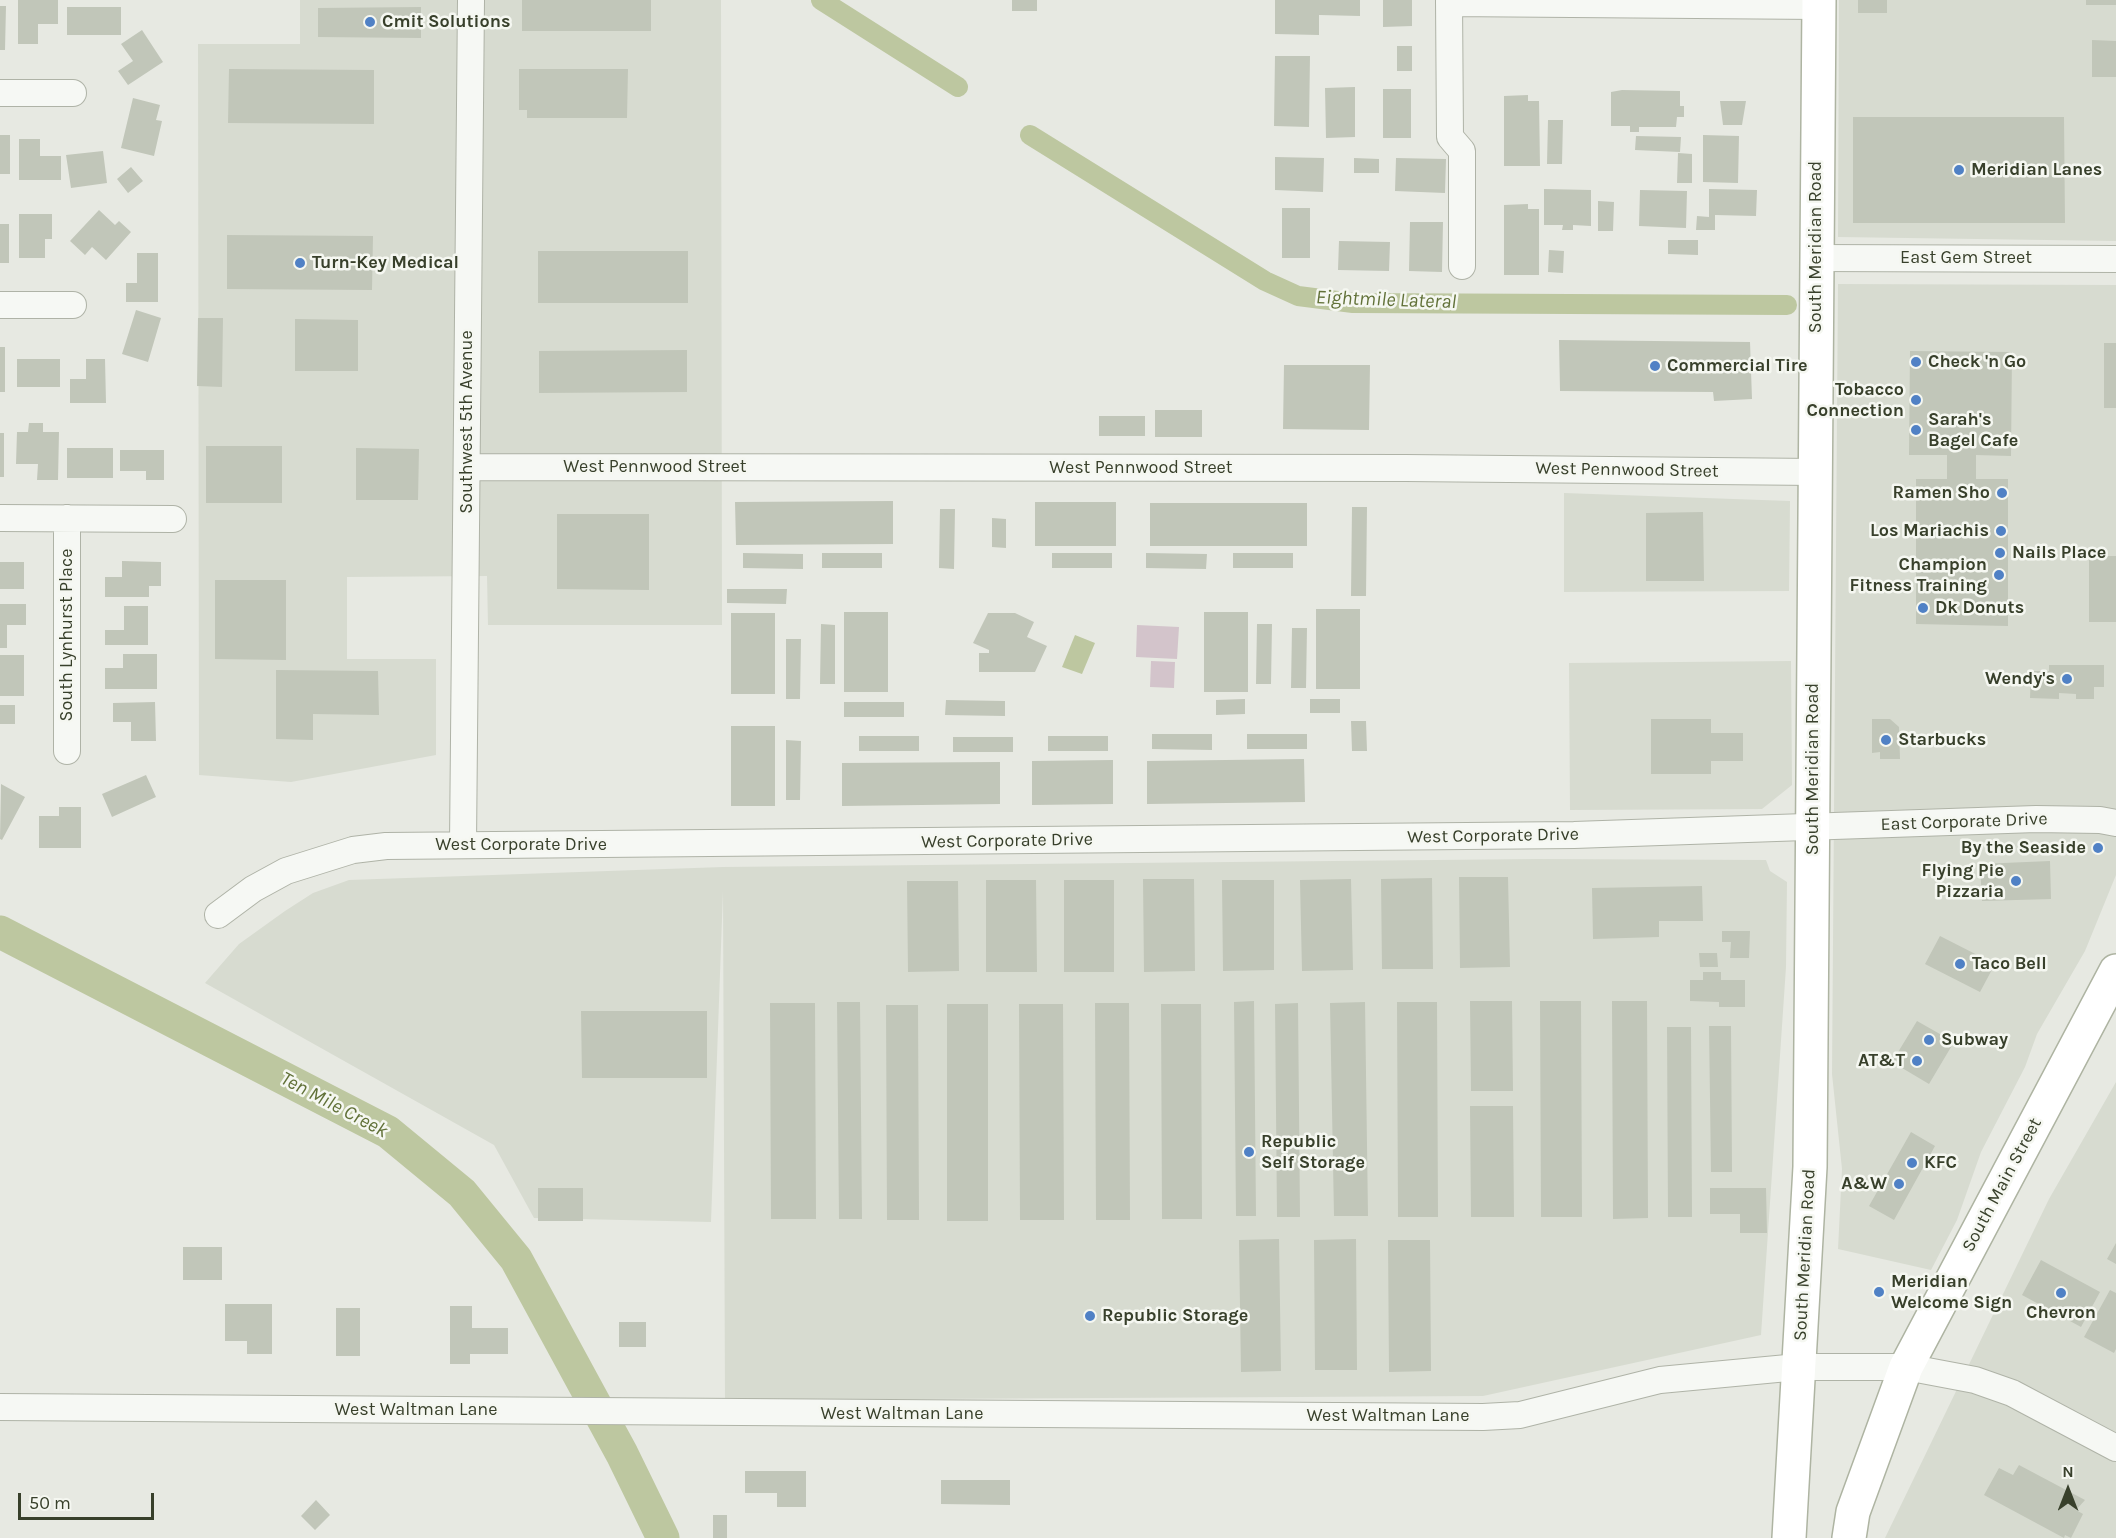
<!DOCTYPE html>
<html>
<head>
<meta charset="utf-8">
<style>
	body { margin:0 }
	#map { position:relative; width:2116px; height:1538px; overflow:hidden; background:#e7e9e2; font-family:Karla,sans-serif }
	canvas { display:block }
	.north { position:absolute; left:2038px; top:1460px; width:60px; height:60px; -webkit-text-stroke:4px #f5f7f1; paint-order:stroke; rotate:0deg; font-size:16px; font-weight:700; line-height:24px; text-align:center; color:#38402b }
	.north::after { content:''; display:block; margin:auto; width:21px; height:27px; background:#38402b; clip-path:polygon(50% 0,100% 100%,50% 72%,0 100%) }
	.scale { position:absolute; left:18px; top:1493px; width:136px; height:27px; box-sizing:border-box; border:3px solid #38402b; border-top:0; padding-left:8px; font-size:18px; line-height:21px; white-space:nowrap; color:#38402b; -webkit-text-stroke:4px #f5f7f1; paint-order:stroke }
</style>
</head>
<body>
<div id="map">
<canvas width="2116" height="1538"></canvas>
<div class="north">N</div>
<div class="scale">50 m</div>
</div>
<script>
const ctx = document.querySelector('canvas').getContext('2d');
ctx.lineJoin = 'round';
function paint(path, color) { ctx.fillStyle = color; ctx.fill(path, 'evenodd'); }
const poly = rows => new Path2D(rows.map(r => 'M' + r).join(''));
function strokePath(path, color, width, dash) { ctx.strokeStyle = color; ctx.lineWidth = width; ctx.lineCap = dash ? 'butt' : 'round'; ctx.setLineDash(dash || []); ctx.stroke(path); }
function write(font, color, halo, rows, align = 'center') {
  ctx.font = font + ' Karla,sans-serif'; ctx.lineWidth = 5; ctx.setLineDash([]); ctx.textBaseline = 'middle'; ctx.strokeStyle = halo; ctx.fillStyle = color; for (const [text, x, y, turn = 0] of rows) {
    ctx.save(); ctx.translate(x, y); ctx.rotate((+turn || 0) * Math.PI / 180); ctx.textAlign = isNaN(turn) ? turn : align; if (halo) ctx.strokeText(text, 0, 0); ctx.fillText(text, 0, 0); ctx.restore();
  }
}
paint(poly([
	[300,0,721,0,722,625,488,625,487,576,347,577,347,659,436,659,436,755,291,782,199,775,198,44,300,44],
	[1839,0,2116,0,2116,241,1838,237],
	[1838,284,2116,285,2116,875,2085,951,2037,1034,2025,1067,1981,1152,1957,1220,1931,1270,1838,1249,1842,1169,1832,1074],
	[1564,493,1790,501,1789,591,1564,592],
	[1791,661,1792,785,1762,809,1570,810,1569,663],
	[1537,859,1766,860,1770,871,1787,882,1786,967,1761,1335,1483,1396,725,1400,723,891,711,1222,534,1218,494,1145,205,983,239,944,285,911,313,893,349,880,723,867],
	[2116,1082,2116,1538,1885,1538,2049,1199]
]), '#d7dbd0');
paint(poly([
	[1137,625,1179,627,1177,659,1136,657],
	[1151,661,1175,662,1174,688,1150,687]
]), '#d3c4cb');
paint(poly([
	[1075,635,1095,643,1082,674,1062,667]
]), '#bdc7a0');
strokePath(poly([
	[821,0,958,87],
	[1030,135,1265,281,1298,296,1353,303,1787,305]
]), '#bdc7a0', 20);
strokePath(poly([
	[0,932,388,1132,462,1193,516,1259,622,1454,663,1538]
]), '#bdc7a0', 33);
paint(poly([
	[18,0,58,0,58,24,38,24,38,44,18,44],
	[522,0,651,0,651,31,522,31],
	[1012,0,1037,0,1037,11,1012,11],
	[1275,0,1360,0,1360,16,1319,15,1319,35,1275,34],
	[1383,0,1412,0,1412,26,1383,27],
	[1858,0,1887,0,1887,13,1858,13],
	[2086,0,2116,0,2116,5,2086,5],
	[0,6,6,6,5,50,0,50],
	[67,7,121,7,121,35,67,35],
	[421,7,421,38,318,37,318,8],
	[142,30,163,62,128,85,118,71,133,61,121,44],
	[2092,40,2116,41,2116,77,2092,77],
	[1397,46,1412,46,1412,71,1397,71],
	[1275,56,1310,56,1309,127,1274,126],
	[229,69,374,70,374,124,228,123],
	[519,69,628,69,627,118,527,118,527,110,519,110],
	[1355,87,1355,137,1326,138,1325,88],
	[1383,89,1411,89,1411,138,1383,138],
	[1622,90,1680,91,1680,106,1684,106,1684,117,1677,117,1676,127,1639,127,1639,132,1630,132,1630,126,1611,126,1611,92],
	[1528,95,1528,101,1539,101,1540,166,1504,166,1504,96],
	[133,98,160,105,156,120,162,121,154,156,121,148],
	[1720,101,1746,101,1742,125,1723,125],
	[1853,117,2064,117,2065,223,1853,223],
	[1548,120,1563,120,1562,164,1547,164],
	[0,135,10,135,10,174,0,174],
	[1703,135,1739,136,1738,183,1703,182],
	[1636,136,1681,137,1680,152,1635,150],
	[19,139,40,139,40,156,61,156,61,180,19,180],
	[103,151,107,183,71,188,66,155],
	[1678,153,1692,154,1692,183,1677,183],
	[1275,157,1324,158,1323,192,1275,190],
	[1354,158,1379,159,1379,173,1354,173],
	[1396,158,1446,159,1445,193,1395,191],
	[131,167,143,181,128,193,117,179],
	[1544,189,1591,190,1591,226,1573,225,1573,230,1562,230,1563,225,1544,225],
	[1709,189,1757,190,1756,216,1715,215,1715,230,1696,230,1697,216,1709,217],
	[1640,190,1687,191,1686,228,1639,226],
	[1598,201,1614,202,1613,231,1598,231],
	[1528,204,1528,209,1539,209,1539,275,1504,275,1504,205],
	[1282,208,1310,208,1310,258,1282,258],
	[99,210,115,225,119,221,131,232,106,260,92,247,85,255,70,241],
	[19,214,52,214,52,239,45,239,45,258,19,258],
	[1410,222,1443,222,1442,272,1409,271],
	[0,224,9,224,9,263,0,263],
	[227,235,373,236,372,290,227,289],
	[1668,240,1698,240,1698,255,1668,254],
	[1339,241,1390,242,1389,271,1338,270],
	[1549,250,1564,251,1563,273,1548,272],
	[538,251,688,251,688,303,538,303],
	[137,253,158,253,158,302,126,302,126,283,137,283],
	[136,310,161,318,148,362,122,354],
	[198,318,223,318,222,387,197,386],
	[295,319,358,320,358,371,295,371],
	[1559,340,1750,342,1752,399,1714,401,1713,392,1560,391],
	[2104,343,2116,343,2116,408,2104,408],
	[0,347,5,347,5,392,0,392],
	[687,350,687,392,539,393,539,351],
	[1910,351,2012,352,2011,456,1976,455,1976,479,2008,479,2008,626,1916,624,1916,479,1947,479,1947,455,1909,455],
	[17,359,60,359,60,387,17,387],
	[86,359,105,359,106,403,70,403,70,379,86,379],
	[1284,365,1370,365,1369,430,1283,429],
	[1155,410,1202,410,1202,437,1155,437],
	[1099,416,1145,416,1145,436,1099,436],
	[29,423,43,423,43,432,59,432,58,480,37,480,38,464,16,464,17,432,28,432],
	[0,433,4,433,4,477,0,477],
	[206,446,282,446,282,503,206,503],
	[67,448,113,448,113,478,67,478],
	[356,448,419,449,418,500,356,500],
	[120,450,164,450,164,480,146,480,146,471,120,471],
	[893,501,893,544,736,545,735,502],
	[1035,502,1116,502,1116,546,1035,546],
	[1150,503,1307,503,1307,546,1150,546],
	[1352,507,1367,507,1366,596,1351,596],
	[940,509,955,509,954,569,939,568],
	[1703,512,1704,581,1646,581,1646,513],
	[557,514,649,514,649,590,557,589],
	[992,518,1006,519,1006,548,992,547],
	[743,553,803,554,803,569,743,568],
	[822,553,882,553,882,568,822,568],
	[1052,553,1112,553,1112,568,1052,568],
	[1146,553,1207,554,1206,569,1146,568],
	[1233,553,1293,553,1293,568,1233,568],
	[2089,556,2116,556,2116,622,2089,622],
	[122,561,161,562,161,586,149,586,149,597,105,597,105,577,122,577],
	[0,562,24,562,24,589,0,589],
	[215,580,286,580,286,660,215,659],
	[727,589,787,589,786,604,727,603],
	[0,604,26,604,26,625,7,625,7,648,0,648],
	[124,606,148,606,148,645,105,645,105,630,124,630],
	[1316,609,1360,609,1360,689,1316,689],
	[844,612,888,612,888,692,844,692],
	[1204,612,1248,612,1248,692,1204,692],
	[731,613,775,613,775,694,731,694],
	[988,613,1015,613,1034,622,1027,637,1047,646,1035,672,979,672,979,653,989,653,989,650,973,643],
	[821,624,835,625,835,684,820,684],
	[1257,624,1272,624,1271,684,1256,684],
	[1292,628,1307,628,1306,688,1291,688],
	[786,639,801,639,800,699,786,699],
	[123,654,157,654,157,689,105,689,105,668,123,668],
	[0,655,24,655,24,696,0,696],
	[2049,665,2104,665,2104,687,2094,687,2094,699,2076,699,2076,694,2059,693,2059,699,2030,698,2031,671,2049,671],
	[276,670,378,671,379,715,313,714,313,740,276,739],
	[1245,699,1245,714,1216,715,1216,700],
	[1310,699,1340,699,1340,713,1310,713],
	[946,700,1005,701,1005,716,945,715],
	[155,702,156,741,131,741,131,722,113,722,113,703],
	[844,702,904,702,904,717,844,717],
	[0,705,15,705,15,724,0,724],
	[1651,719,1711,719,1711,733,1743,733,1743,761,1711,761,1711,774,1651,774],
	[1872,719,1890,719,1899,727,1900,759,1880,759,1880,752,1872,753],
	[1351,721,1366,721,1367,751,1352,751],
	[731,726,775,726,775,806,731,806],
	[1152,734,1212,734,1212,750,1152,749],
	[1247,734,1307,734,1307,749,1247,749],
	[859,736,919,736,919,751,859,751],
	[1048,736,1108,736,1108,751,1048,751],
	[953,737,1013,737,1013,752,953,752],
	[786,740,801,741,800,800,786,800],
	[1304,759,1305,802,1147,804,1147,761],
	[1113,760,1113,804,1032,805,1032,761],
	[1000,762,1000,804,842,806,842,763],
	[146,775,156,797,112,817,102,794],
	[1,784,25,797,2,840,0,839],
	[59,807,81,807,81,848,39,848,39,816,59,816],
	[2050,861,2051,899,1982,901,1980,864],
	[1459,877,1508,877,1510,967,1460,968],
	[1432,878,1433,969,1382,969,1381,879],
	[1143,879,1194,879,1195,971,1144,972],
	[1351,879,1353,970,1302,971,1300,880],
	[986,880,1036,880,1037,972,986,972],
	[1064,880,1114,880,1114,972,1064,972],
	[1222,880,1274,880,1274,970,1223,971],
	[907,881,958,881,959,971,908,972],
	[1702,886,1703,921,1659,921,1659,937,1593,939,1592,888],
	[1722,931,1750,931,1749,958,1730,958,1731,942,1722,942],
	[1940,936,1995,964,1980,992,1925,964],
	[1699,953,1717,953,1718,967,1700,967],
	[1703,972,1721,972,1721,980,1745,980,1745,1007,1719,1007,1719,1002,1690,1001,1690,980,1703,980],
	[1254,1001,1256,1216,1236,1216,1234,1002],
	[1470,1001,1512,1001,1513,1091,1471,1091],
	[1540,1001,1581,1001,1582,1217,1541,1217],
	[1612,1001,1647,1001,1648,1218,1613,1219],
	[837,1002,860,1002,862,1219,839,1219],
	[1365,1002,1368,1216,1334,1216,1330,1003],
	[1397,1002,1437,1002,1438,1217,1398,1217],
	[770,1003,815,1003,816,1219,771,1219],
	[1095,1003,1129,1003,1130,1220,1096,1220],
	[1298,1003,1300,1217,1277,1217,1275,1004],
	[947,1004,988,1004,988,1221,947,1221],
	[1019,1004,1063,1004,1064,1220,1020,1220],
	[1161,1004,1201,1004,1202,1219,1162,1219],
	[886,1005,918,1005,919,1220,887,1220],
	[581,1011,707,1011,707,1078,582,1078],
	[1917,1021,1954,1042,1929,1084,1892,1062],
	[1709,1026,1731,1026,1732,1172,1711,1172],
	[1667,1027,1691,1027,1692,1217,1668,1217],
	[1470,1106,1513,1106,1514,1217,1471,1217],
	[1911,1132,1935,1146,1894,1220,1869,1206],
	[538,1188,583,1188,583,1221,538,1221],
	[1710,1188,1766,1188,1767,1233,1740,1233,1740,1214,1710,1214],
	[1279,1239,1281,1371,1241,1372,1239,1240],
	[1356,1239,1357,1370,1315,1370,1314,1240],
	[1388,1240,1430,1240,1431,1371,1389,1372],
	[2116,1243,2116,1264,2107,1259],
	[183,1247,222,1247,222,1280,183,1280],
	[2041,1260,2100,1292,2081,1327,2022,1295],
	[2110,1290,2116,1293,2116,1349,2114,1353,2084,1337],
	[225,1304,272,1304,272,1354,247,1354,247,1341,225,1341],
	[450,1306,472,1306,472,1328,508,1328,508,1354,470,1354,470,1364,450,1364],
	[336,1308,360,1308,360,1356,336,1356],
	[619,1322,646,1322,646,1347,619,1347],
	[2019,1465,2085,1500,2076,1510,2083,1514,2071,1538,2065,1535,2064,1538,1984,1495,1999,1468,2013,1475],
	[745,1471,806,1471,806,1507,777,1507,777,1493,745,1493],
	[941,1480,1010,1480,1010,1505,941,1504],
	[316,1500,330,1515,315,1530,301,1516],
	[713,1515,727,1515,727,1538,713,1538]
]), '#c1c6b9');
const minor = poly([
	[1449,0,1450,137,1462,151,1462,266],
	[1449,3,1819,6],
	[0,93,73,93],
	[1815,258,2116,259],
	[0,305,73,305],
	[467,467,1406,468,1815,472],
	[0,518,173,519],
	[67,518,67,751],
	[463,844,471,0],
	[218,915,253,889,286,871,353,850,386,846,1574,835,2036,819,2100,820,2116,823],
	[0,1407,1483,1417,1520,1415,1660,1380,1798,1367,1906,1367,1975,1380,2012,1393,2116,1448]
]);
const major = poly([
	[1789,1538,1810,1167,1819,0],
	[1849,1538,1853,1512,1906,1367,2116,971]
]);
strokePath(minor, '#afb3a7', 28);
strokePath(major, '#aeb4a2', 36);
strokePath(minor, '#f6f8f4', 26);
strokePath(major, '#fff', 33);
for (const [x, y, r, color] of [
	[370,22,6,"#5081c5"],
	[1959,170,6,"#5081c5"],
	[300,263,6,"#5081c5"],
	[1916,362,6,"#5081c5"],
	[1655,366,6,"#5081c5"],
	[1916,400,6,"#5081c5"],
	[1916,430,6,"#5081c5"],
	[2002,493,6,"#5081c5"],
	[2001,531,6,"#5081c5"],
	[2000,553,6,"#5081c5"],
	[1999,575,6,"#5081c5"],
	[1923,608,6,"#5081c5"],
	[2067,679,6,"#5081c5"],
	[1886,740,6,"#5081c5"],
	[2098,848,6,"#5081c5"],
	[2016,881,6,"#5081c5"],
	[1960,964,6,"#5081c5"],
	[1929,1040,6,"#5081c5"],
	[1917,1061,6,"#5081c5"],
	[1249,1152,6,"#5081c5"],
	[1912,1163,6,"#5081c5"],
	[1899,1184,6,"#5081c5"],
	[1879,1292,6,"#5081c5"],
	[2061,1293,6,"#5081c5"],
	[1090,1316,6,"#5081c5"]
]) { const dot = new Path2D(); dot.arc(x, y, r, 0, 2 * Math.PI); ctx.fillStyle = color; ctx.fill(dot); strokePath(dot, '#f5f7f1', 2); }
write('bold 18px', '#38402b', '#f5f7f1', [
	["Cmit Solutions",382,22],
	["Meridian Lanes",1971,170],
	["Turn-Key Medical",312,263],
	["Check 'n Go",1928,362],
	["Commercial Tire",1667,366],
	["Tobacco",1904,390,"right"],
	["Connection",1904,411,"right"],
	["Sarah's",1928,420],
	["Bagel Cafe",1928,441],
	["Ramen Sho",1990,493,"right"],
	["Los Mariachis",1989,531,"right"],
	["Nails Place",2012,553],
	["Champion",1987,565,"right"],
	["Fitness Training",1987,586,"right"],
	["Dk Donuts",1935,608],
	["Wendy's",2055,679,"right"],
	["Starbucks",1898,740],
	["By the Seaside",2086,848,"right"],
	["Flying Pie",2004,871,"right"],
	["Pizzaria",2004,892,"right"],
	["Taco Bell",1972,964],
	["Subway",1941,1040],
	["AT&T",1905,1061,"right"],
	["Republic",1261,1142],
	["Self Storage",1261,1163],
	["KFC",1924,1163],
	["A&W",1887,1184,"right"],
	["Meridian",1891,1282],
	["Welcome Sign",1891,1303],
	["Chevron",2061,1313,"center"],
	["Republic Storage",1102,1316]
], 'left');
write('18px', '#38402b', '#f5f7f1', [
	["South Meridian Road",1816,247,-90],
	["East Gem Street",1966,258],
	["Southwest 5th Avenue",467,422,-90],
	["West Pennwood Street",655,467],
	["West Pennwood Street",1141,468],
	["West Pennwood Street",1627,470,1],
	["South Lynhurst Place",67,635,-90],
	["South Meridian Road",1813,769,-90],
	["East Corporate Drive",1964,822,-2],
	["West Corporate Drive",1493,836,-1],
	["West Corporate Drive",1007,841,-1],
	["West Corporate Drive",521,845],
	["South Main Street",2002,1185,-62],
	["South Meridian Road",1805,1255,-87],
	["West Waltman Lane",416,1410],
	["West Waltman Lane",902,1414],
	["West Waltman Lane",1388,1416]
]);
write('italic 20px', '#617138', '#f5f7f1', [
	["Eightmile Lateral",1386,300,2],
	["Ten Mile Creek",334,1105,28]
]);
</script>
</body>
</html>
